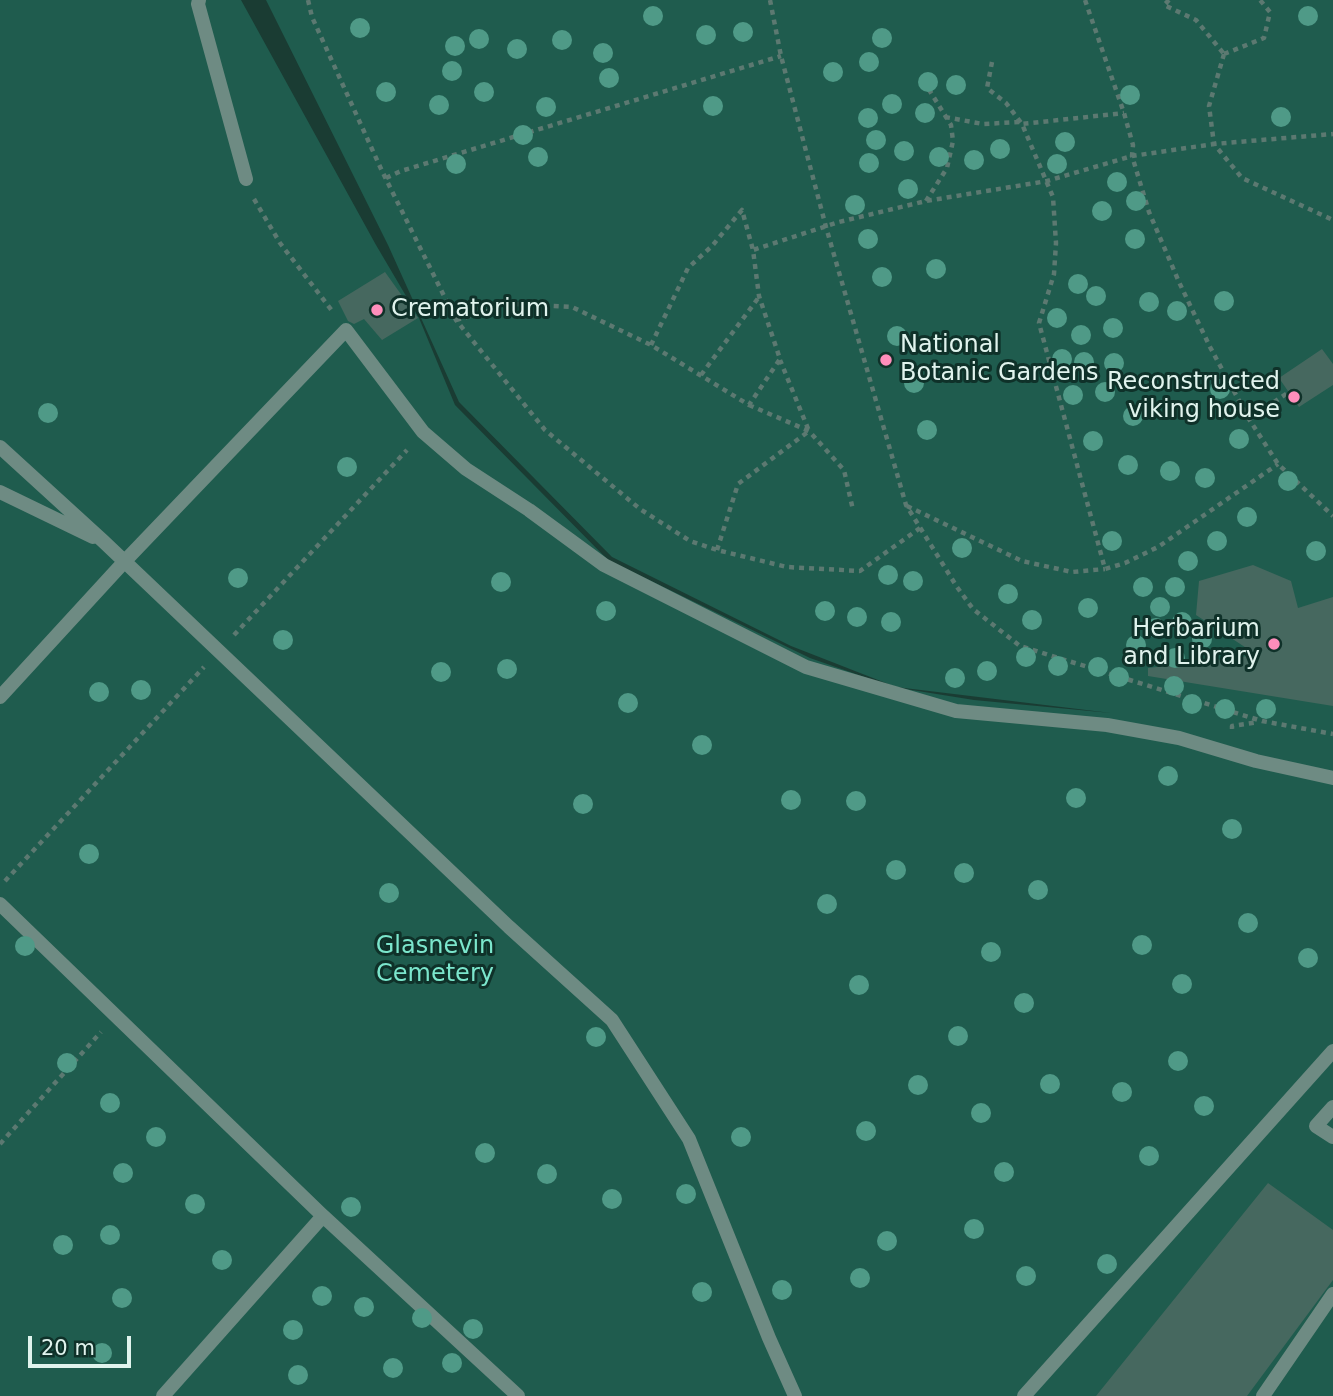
<!DOCTYPE html>
<html>
<head>
<meta charset="utf-8">
<style>
	body { margin:0 }
	#map { position:relative; width:1333px; height:1396px; overflow:hidden; background:#1a3c33; font-family:"DejaVu Sans",sans-serif }
	canvas { display:block }
	.scale { position:absolute; left:28px; top:1336px; width:103px; height:32px; box-sizing:border-box; border:4px solid #e0f3ed; border-top:0; padding-left:9px; font-size:21px; line-height:24px; white-space:nowrap; color:#e0f3ed; -webkit-text-stroke:5px #0f3129; paint-order:stroke }
</style>
</head>
<body>
<div id="map">
<canvas width="1333" height="1396"></canvas>
<div class="scale">20 m</div>
</div>
<script>
const ctx = document.querySelector('canvas').getContext('2d');
ctx.lineJoin = 'round';
function paint(path, color) { ctx.fillStyle = color; ctx.fill(path, 'evenodd'); }
const poly = rows => new Path2D(rows.map(r => 'M' + r).join(''));
function strokePath(path, color, width, dash) { ctx.strokeStyle = color; ctx.lineWidth = width; ctx.lineCap = dash ? 'butt' : 'round'; ctx.setLineDash(dash || []); ctx.stroke(path); }
function write(font, color, halo, rows, align = 'center') {
  ctx.font = font + ' "DejaVu Sans",sans-serif'; ctx.lineWidth = 6; ctx.setLineDash([]); ctx.textBaseline = 'middle'; ctx.strokeStyle = halo; ctx.fillStyle = color; for (const [text, x, y, turn = 0] of rows) {
    ctx.save(); ctx.translate(x, y); ctx.rotate((+turn || 0) * Math.PI / 180); ctx.textAlign = isNaN(turn) ? turn : align; if (halo) ctx.strokeText(text, 0, 0); ctx.fillText(text, 0, 0); ctx.restore();
  }
}
paint(poly([
	[0,0,241,0,376,245,419,318,455,405,608,560,810,658,893,687,974,700,1111,713,896,687,791,646,612,557,459,402,388,245,266,0,1333,0,1333,1396,0,1396]
]), '#1f5c4e');
paint(poly([
	[385,272,418,318,382,340,364,319,354,324,348,321,338,301],
	[1322,349,1333,364,1333,385,1299,407,1279,378],
	[1253,565,1291,581,1298,608,1333,597,1333,706,1148,676,1148,668,1257,655,1196,615,1199,581],
	[1268,1183,1333,1230,1333,1280,1247,1396,1096,1396]
]), '#46685f');
strokePath(poly([
	[308,0,312,17,382,171,456,320,545,430,640,509,690,541,717,550,787,567,860,571,920,528],
	[770,0,781,56,826,227,906,505,957,587,973,609,1020,646,1262,721,1333,734],
	[1085,0,1124,113,1133,145,1132,156,1149,212,1179,282,1210,347,1249,419,1278,464,1333,516],
	[1169,0,1164,5,1196,20,1224,54],
	[1224,54,1209,106,1214,144,1333,134],
	[1224,54,1264,38,1270,12,1260,0],
	[992,62,987,88,1006,103,1022,124,1053,197,1056,243,1054,274,1039,323,1105,569,1125,563,1158,547,1278,464],
	[945,117,983,124,1020,122,1022,124,1124,113],
	[386,178,401,171,781,56],
	[254,199,280,243,333,312],
	[926,201,947,168,953,141,951,125,928,88],
	[456,320,512,304,572,307,651,345,749,405,780,359,759,296,753,250,839,222,926,201,1047,181,1132,156,1214,144,1242,178,1333,220],
	[651,345,688,268,712,246,742,210,753,250],
	[701,375,759,297],
	[749,405,809,431,844,470,853,510],
	[1249,419,1289,392],
	[907,506,1022,561,1072,572,1105,569],
	[717,550,738,484,809,431,780,360],
	[234,635,407,450],
	[1232,729,1232,726,1258,722],
	[5,881,204,667],
	[0,1144,101,1032]
]), '#5c7971', 4.5, [5, 5]);
strokePath(poly([
	[199,0,198,4,246,179],
	[0,447,103,541,509,927,612,1020,689,1139,769,1338,795,1396],
	[0,492,93,537],
	[0,697,124,562,346,330,423,432,466,469,529,510,604,565,806,667,956,711,1107,725,1179,738,1256,761,1333,778],
	[0,904,323,1216,518,1396],
	[1333,1107,1316,1126,1333,1137],
	[163,1396,323,1216],
	[1024,1396,1333,1051],
	[1263,1396,1333,1294]
]), '#6e8b83', 14);
ctx.fillStyle = '#4f9a87';
for (const [x, y] of [
	[653,16],
	[1308,16],
	[360,28],
	[743,32],
	[706,35],
	[882,38],
	[479,39],
	[562,40],
	[455,46],
	[517,49],
	[603,53],
	[869,62],
	[452,71],
	[833,72],
	[609,78],
	[928,82],
	[956,85],
	[386,92],
	[484,92],
	[1130,95],
	[892,104],
	[439,105],
	[713,106],
	[546,107],
	[925,113],
	[1281,117],
	[868,118],
	[523,135],
	[876,140],
	[1065,142],
	[1000,149],
	[904,151],
	[538,157],
	[939,157],
	[974,160],
	[869,163],
	[456,164],
	[1057,164],
	[1117,182],
	[908,189],
	[1136,201],
	[855,205],
	[1102,211],
	[868,239],
	[1135,239],
	[936,269],
	[882,277],
	[1078,284],
	[1096,296],
	[1224,301],
	[1149,302],
	[1177,311],
	[1057,318],
	[1113,328],
	[1081,335],
	[897,336],
	[1062,359],
	[1084,362],
	[1114,363],
	[914,383],
	[1220,389],
	[1105,392],
	[1073,395],
	[48,413],
	[1133,416],
	[927,430],
	[1239,439],
	[1093,441],
	[1128,465],
	[347,467],
	[1170,471],
	[1205,478],
	[1288,481],
	[1247,517],
	[1112,541],
	[1217,541],
	[962,548],
	[1316,551],
	[1188,561],
	[888,575],
	[238,578],
	[913,581],
	[501,582],
	[1143,587],
	[1175,587],
	[1008,594],
	[1160,607],
	[1088,608],
	[606,611],
	[825,611],
	[857,617],
	[1032,620],
	[891,622],
	[1182,622],
	[1156,628],
	[1202,639],
	[283,640],
	[1136,645],
	[1026,657],
	[1175,658],
	[1058,666],
	[1098,667],
	[507,669],
	[987,671],
	[441,672],
	[1119,677],
	[955,678],
	[1174,686],
	[141,690],
	[99,692],
	[628,703],
	[1192,704],
	[1225,709],
	[1266,709],
	[702,745],
	[1168,776],
	[1076,798],
	[791,800],
	[856,801],
	[583,804],
	[1232,829],
	[89,854],
	[896,870],
	[964,873],
	[1038,890],
	[389,893],
	[827,904],
	[1248,923],
	[1142,945],
	[25,946],
	[991,952],
	[1308,958],
	[1182,984],
	[859,985],
	[1024,1003],
	[958,1036],
	[596,1037],
	[1178,1061],
	[67,1063],
	[1050,1084],
	[918,1085],
	[1122,1092],
	[110,1103],
	[1204,1106],
	[981,1113],
	[866,1131],
	[156,1137],
	[741,1137],
	[485,1153],
	[1149,1156],
	[1004,1172],
	[123,1173],
	[547,1174],
	[686,1194],
	[612,1199],
	[195,1204],
	[351,1207],
	[974,1229],
	[110,1235],
	[887,1241],
	[63,1245],
	[222,1260],
	[1107,1264],
	[1026,1276],
	[860,1278],
	[782,1290],
	[702,1292],
	[322,1296],
	[122,1298],
	[364,1307],
	[422,1318],
	[473,1329],
	[293,1330],
	[102,1353],
	[452,1363],
	[393,1368],
	[298,1375]
]) { ctx.beginPath(); ctx.arc(x, y, 10, 0, 2 * Math.PI); ctx.fill(); }
for (const [x, y, r, color] of [
	[377,310,7,"#fe8ebb"],
	[886,360,7,"#fe8ebb"],
	[1294,397,7,"#fe8ebb"],
	[1274,644,7,"#fe8ebb"]
]) { const dot = new Path2D(); dot.arc(x, y, r, 0, 2 * Math.PI); ctx.fillStyle = color; ctx.fill(dot); strokePath(dot, '#0f3129', 2.5); }
write('24px', '#e0f3ed', '#0f3129', [
	["Crematorium",391,310],
	["National",900,346],
	["Botanic Gardens",900,374],
	["Reconstructed",1280,383,"right"],
	["viking house",1280,411,"right"],
	["Herbarium",1260,630,"right"],
	["and Library",1260,658,"right"]
], 'left');
write('24px', '#7be6cc', '#0f3129', [
	["Glasnevin",435,947],
	["Cemetery",435,975]
]);
</script>
</body>
</html>
